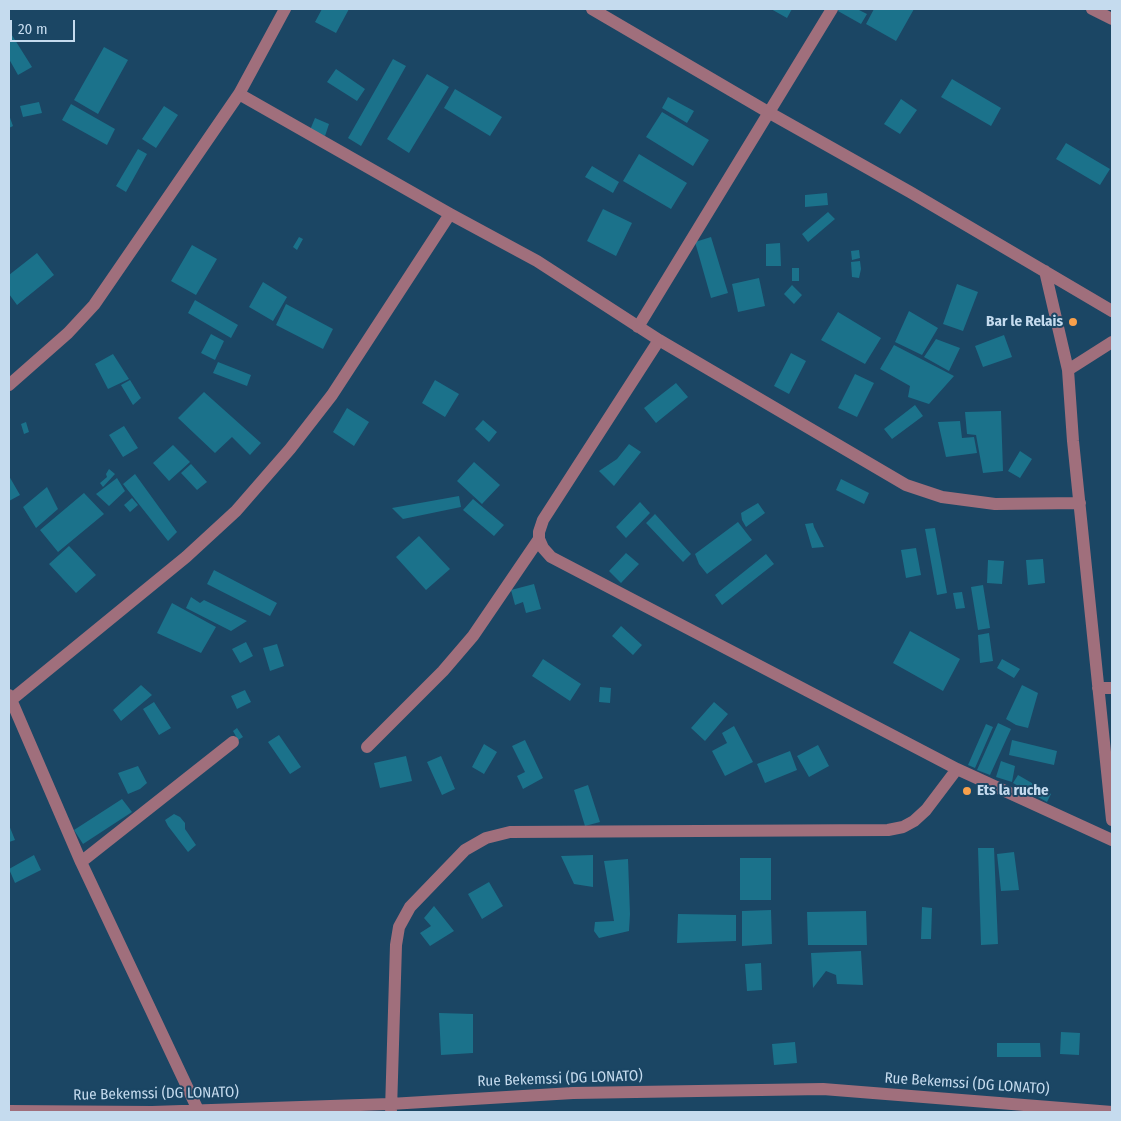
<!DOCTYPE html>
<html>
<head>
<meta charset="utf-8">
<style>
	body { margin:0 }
	#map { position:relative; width:1121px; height:1121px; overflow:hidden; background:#1b4664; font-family:"Fira Sans Condensed",sans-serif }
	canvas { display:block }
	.frame { position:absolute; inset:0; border:10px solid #c5dbee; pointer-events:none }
	.scale { position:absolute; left:10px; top:20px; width:65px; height:22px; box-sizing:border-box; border:2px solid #c5dbee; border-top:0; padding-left:6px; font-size:15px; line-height:18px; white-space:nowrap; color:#c5dbee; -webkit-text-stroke:4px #1b4664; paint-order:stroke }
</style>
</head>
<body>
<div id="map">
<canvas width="1121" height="1121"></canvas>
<div class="frame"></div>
<div class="scale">20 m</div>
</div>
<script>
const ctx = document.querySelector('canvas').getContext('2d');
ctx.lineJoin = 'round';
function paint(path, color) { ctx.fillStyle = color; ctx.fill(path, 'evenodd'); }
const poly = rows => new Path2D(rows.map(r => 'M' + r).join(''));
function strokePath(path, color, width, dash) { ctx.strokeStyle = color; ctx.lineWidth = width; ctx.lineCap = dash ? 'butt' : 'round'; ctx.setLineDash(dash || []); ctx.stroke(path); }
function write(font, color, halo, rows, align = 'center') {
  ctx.font = font + ' "Fira Sans Condensed",sans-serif'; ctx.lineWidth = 4; ctx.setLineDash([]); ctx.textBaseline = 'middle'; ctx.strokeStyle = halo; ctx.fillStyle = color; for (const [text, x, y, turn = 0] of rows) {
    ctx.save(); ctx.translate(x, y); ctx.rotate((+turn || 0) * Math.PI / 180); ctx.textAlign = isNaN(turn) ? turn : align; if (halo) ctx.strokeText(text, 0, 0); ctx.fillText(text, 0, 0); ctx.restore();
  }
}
paint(poly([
	[322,9,349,9,336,33,315,22],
	[771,9,792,9,787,18],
	[839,9,857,9,867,14,861,24,838,11],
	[874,9,914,9,896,41,866,24],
	[10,32,32,67,18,75,9,59,9,33],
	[104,47,128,60,98,114,74,100],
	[393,59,406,66,361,146,348,138],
	[336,69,365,89,357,101,327,82],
	[427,74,449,87,409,153,387,139],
	[952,79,1001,108,991,126,941,97],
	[455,89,502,117,490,136,444,108],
	[668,97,694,111,687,123,662,108],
	[901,99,917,110,900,134,884,124],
	[39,102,42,113,23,117,20,106],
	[71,104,115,129,107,145,62,120],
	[164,106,178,115,156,148,142,139],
	[662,112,709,140,693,166,646,137],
	[9,115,13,126,9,128],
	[315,118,329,124,325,136,310,130],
	[1066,143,1110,169,1100,185,1056,159],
	[138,149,147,154,126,192,116,186],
	[639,154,687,183,671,209,623,181],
	[592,166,619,182,613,193,585,177],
	[827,193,828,205,805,207,805,195],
	[603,209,632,223,616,256,587,241],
	[828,212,835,219,808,242,802,234],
	[299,237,303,239,297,250,293,247],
	[711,237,728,293,711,298,695,242],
	[780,243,781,266,766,266,766,244],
	[192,245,217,259,196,295,171,281],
	[859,250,860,258,852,260,851,251],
	[37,253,54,275,17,305,9,294,9,275],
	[860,261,861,269,859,278,852,277,851,262],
	[792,268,799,268,799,281,792,281],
	[759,278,765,306,738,312,732,284],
	[263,282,287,297,273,321,249,307],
	[957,284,978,292,963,331,943,324],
	[792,285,802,295,794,304,784,294],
	[195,300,238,325,231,338,188,313],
	[286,304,333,329,323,349,276,325],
	[909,311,938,328,922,355,895,342],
	[838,312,881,338,865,364,821,340],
	[211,334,224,341,215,360,201,353],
	[1004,335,1012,357,983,367,975,346],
	[936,339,960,348,949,371,924,357],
	[894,345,954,376,929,404,908,397,910,386,880,369],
	[791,353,806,361,789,394,774,386],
	[113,354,129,379,108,389,95,364],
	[218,362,251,375,247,386,213,373],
	[855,374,874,383,857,417,838,408],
	[130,380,141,398,133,405,121,385],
	[435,380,459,394,445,417,422,403],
	[676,383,688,397,656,423,644,408],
	[204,392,261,443,250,455,232,437,215,453,178,418],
	[915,405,923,416,892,439,884,429],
	[347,408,369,422,354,446,333,432],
	[1001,411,1003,471,983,473,976,435,967,434,965,412],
	[483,420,497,432,489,442,475,429],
	[960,421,962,438,974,437,977,453,946,457,938,422],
	[26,422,29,432,24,434,21,424],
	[124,426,138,448,123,457,109,435],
	[629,444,641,452,614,486,599,471,617,459],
	[173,445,190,462,169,481,153,463],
	[1020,451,1032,459,1020,478,1008,471],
	[474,462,500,485,482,504,457,481],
	[191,464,207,482,197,490,181,473],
	[109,469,115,474,103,487,100,483,107,477,106,474],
	[135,474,177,532,168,541,123,484],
	[9,476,20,495,9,501],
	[117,478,125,491,109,506,96,494],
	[841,479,869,493,864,504,836,490],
	[47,487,58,509,36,528,23,507],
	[84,493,104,514,58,552,40,530],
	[459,496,461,507,403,519,392,508],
	[132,498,138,505,130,512,124,505],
	[473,499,504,525,494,536,463,510],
	[640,502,650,513,626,538,616,527],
	[758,503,765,513,746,527,742,520,741,513],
	[655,514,691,554,683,562,646,523],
	[738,522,752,540,707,574,699,564,695,554],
	[813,523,814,527,824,547,812,548,805,524],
	[935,528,947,593,937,595,925,529],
	[419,536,450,569,426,590,396,557],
	[69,546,96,575,76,593,49,564],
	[916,548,921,575,906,578,901,550],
	[626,553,639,564,621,583,609,571],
	[766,554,774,564,722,605,715,595],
	[1043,559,1045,583,1028,585,1026,560],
	[988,560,1004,561,1002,584,987,583],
	[214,570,277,603,270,616,207,584],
	[534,584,541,609,526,613,523,602,515,605,511,590],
	[983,585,990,628,978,630,971,587],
	[962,592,965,608,956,609,953,593],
	[191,597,200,603,204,600,247,621,231,631,186,608],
	[172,603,216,627,201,653,157,633],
	[621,626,642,645,633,655,612,636],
	[910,631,960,659,943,691,893,663],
	[989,633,993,661,980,663,978,635],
	[246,642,253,656,240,663,232,649],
	[277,644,284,666,270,671,263,648],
	[543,659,581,684,570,701,532,676],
	[1002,659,1020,669,1014,678,997,668],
	[141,685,152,695,121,721,113,710],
	[1022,685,1038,693,1028,728,1016,725,1006,719],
	[600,687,611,688,610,703,599,702],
	[245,690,251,702,237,709,231,696],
	[154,702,171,728,159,735,143,709],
	[714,702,728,714,705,741,691,728],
	[998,723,1011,729,990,775,977,770],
	[986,724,993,727,975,768,968,765],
	[734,726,753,762,725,776,712,751,727,743,722,733],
	[237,728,243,737,238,740,233,731],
	[279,735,301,767,290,774,268,742],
	[525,740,543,778,523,789,517,776,525,772,512,746],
	[1012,740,1057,751,1054,765,1009,755],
	[484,744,497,752,484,774,472,767],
	[818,745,829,766,809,777,797,756],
	[790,751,797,770,765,783,757,764],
	[406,756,412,781,380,788,374,763],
	[441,756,455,789,442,795,427,762],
	[1001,761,1015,766,1012,782,996,777],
	[138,766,147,783,140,789,128,794,118,773],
	[1018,775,1051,794,1047,802,1013,783],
	[588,785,600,822,585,826,574,790],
	[122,799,132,812,83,844,74,830],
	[174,814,180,817,185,823,185,829,196,845,188,852,168,826,165,820],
	[9,825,15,840,9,842],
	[978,848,994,848,998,944,981,945],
	[1014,852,1019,890,1001,891,997,854],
	[34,855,41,870,15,883,9,869],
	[593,855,593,887,574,884,561,856],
	[740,858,771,858,771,900,740,900],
	[628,859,630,914,629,931,599,938,594,931,595,922,614,921,604,861],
	[489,882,503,906,482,919,468,894],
	[434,906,454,931,430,946,420,933,431,926,424,918],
	[922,907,932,908,931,939,921,939],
	[771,910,772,944,742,946,742,911],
	[866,911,867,945,808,945,807,912],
	[678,914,736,915,736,941,677,943],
	[861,951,863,985,837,984,836,975,826,971,813,988,811,953],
	[761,963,762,990,747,991,745,964],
	[439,1013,473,1014,473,1053,441,1055],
	[1061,1032,1080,1033,1079,1055,1060,1054],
	[795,1042,797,1063,774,1065,772,1044],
	[997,1043,1040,1043,1041,1057,997,1057]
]), '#1b728b');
strokePath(poly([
	[592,9,768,112,910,192,1112,311],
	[1092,9,1112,19],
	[239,94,450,214,537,261,659,340,906,485,942,497,995,504,1080,503],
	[1045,271,1068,370,1073,441,1112,820],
	[638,327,832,9],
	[659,340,543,520,539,532,539,539,543,548,551,557,957,769,1112,840],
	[1068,370,1112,342],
	[9,385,68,333,94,305,239,94,285,9],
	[1098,688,1112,688],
	[9,695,81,862,198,1110],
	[11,700,186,557,236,511,290,449,332,395,450,214],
	[367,747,443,671,473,636,539,539],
	[81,862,233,742],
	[391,1110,396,945,399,927,410,907,465,850,486,838,510,832,888,830,903,827,914,821,926,810,957,769],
	[9,1111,152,1112,390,1104,573,1093,823,1089,1112,1112]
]), '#a06f7c', 12);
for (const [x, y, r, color] of [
	[1073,322,5,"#f8a04b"],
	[967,791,5,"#f8a04b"]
]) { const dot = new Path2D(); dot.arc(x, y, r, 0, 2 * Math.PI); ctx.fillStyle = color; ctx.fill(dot); strokePath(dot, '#1b4664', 2); }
write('bold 15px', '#c5dbee', '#1b4664', [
	["Bar le Relais",1063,322],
	["Ets la ruche",977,791,"left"]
], 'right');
write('15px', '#c5dbee', '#1b4664', [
	["Rue Bekemssi (DG LONATO)",560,1079,-2],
	["Rue Bekemssi (DG LONATO)",967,1084,4],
	["Rue Bekemssi (DG LONATO)",156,1094,-1]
]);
</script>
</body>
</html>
